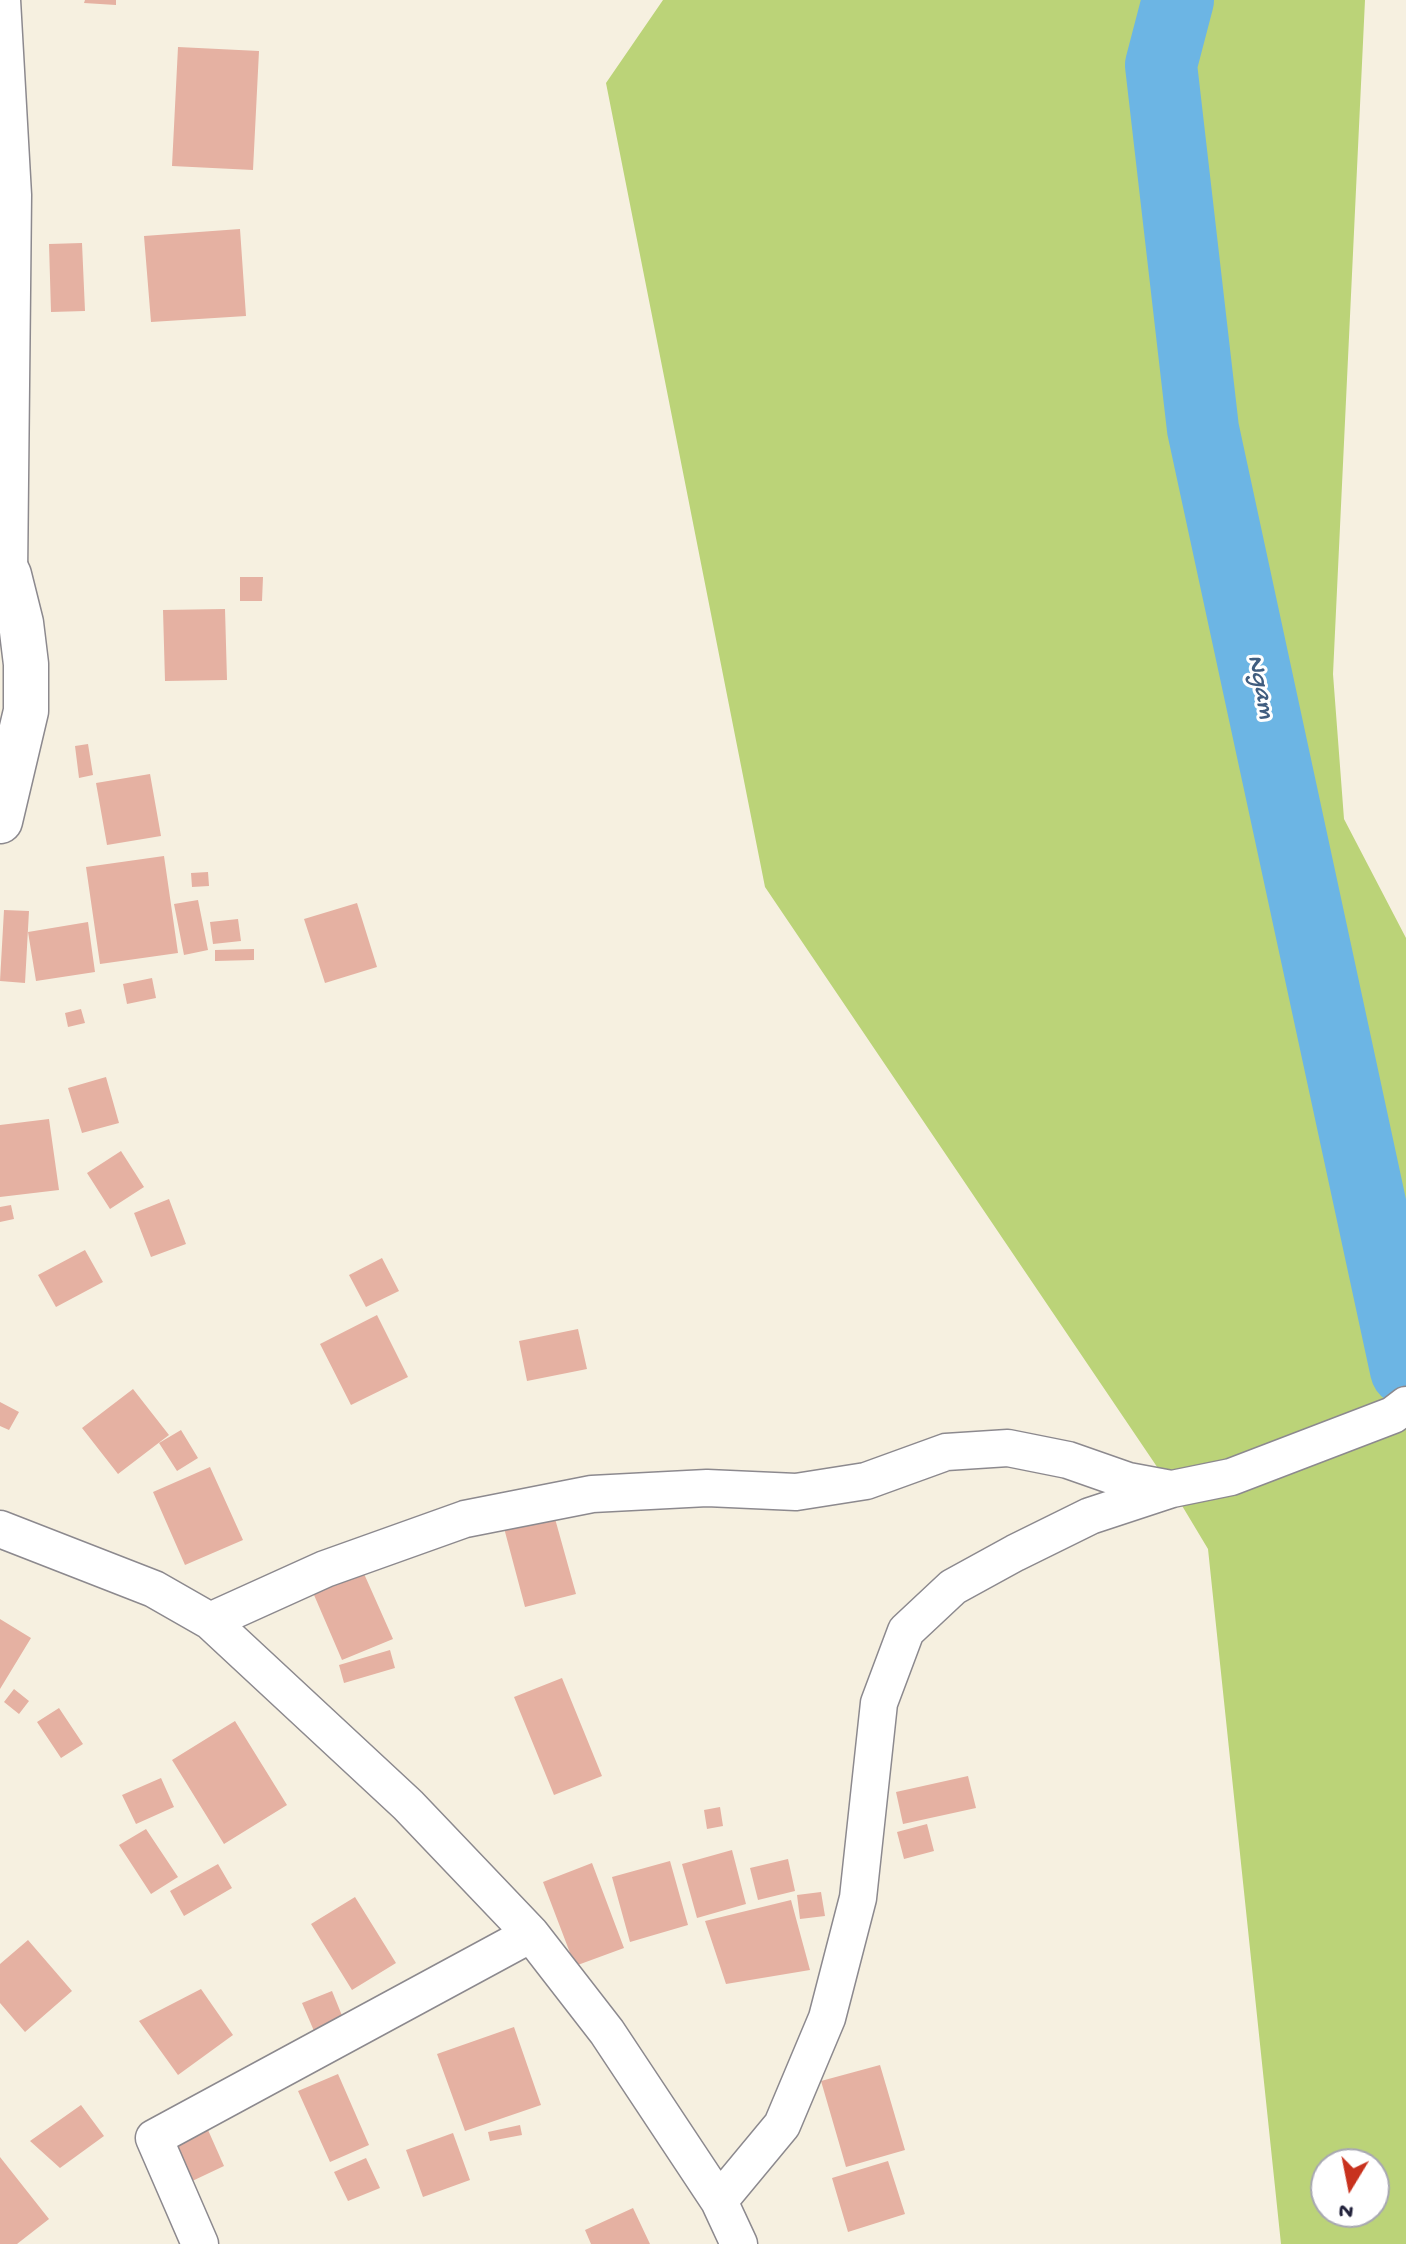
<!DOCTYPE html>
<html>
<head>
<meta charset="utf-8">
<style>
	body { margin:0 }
	#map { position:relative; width:1406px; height:2244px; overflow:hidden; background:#f6f0e0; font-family:"Gochi Hand",sans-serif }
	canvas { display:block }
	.north { position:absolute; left:1310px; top:2148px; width:80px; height:80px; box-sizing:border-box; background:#fff; border:2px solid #a7a7b1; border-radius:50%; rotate:190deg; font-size:22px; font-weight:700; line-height:32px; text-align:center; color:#22223b }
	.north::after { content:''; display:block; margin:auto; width:28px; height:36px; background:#c8321e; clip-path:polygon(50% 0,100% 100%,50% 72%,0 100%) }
</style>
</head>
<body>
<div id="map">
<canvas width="1406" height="2244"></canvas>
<div class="north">N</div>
</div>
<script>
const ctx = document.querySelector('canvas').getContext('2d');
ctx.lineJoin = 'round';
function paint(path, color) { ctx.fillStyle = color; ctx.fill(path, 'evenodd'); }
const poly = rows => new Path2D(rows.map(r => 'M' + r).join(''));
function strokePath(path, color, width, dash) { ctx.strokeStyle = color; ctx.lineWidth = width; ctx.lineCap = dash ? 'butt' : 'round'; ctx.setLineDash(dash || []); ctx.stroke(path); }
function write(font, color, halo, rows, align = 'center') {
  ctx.font = font + ' "Gochi Hand",sans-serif'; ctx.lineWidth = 6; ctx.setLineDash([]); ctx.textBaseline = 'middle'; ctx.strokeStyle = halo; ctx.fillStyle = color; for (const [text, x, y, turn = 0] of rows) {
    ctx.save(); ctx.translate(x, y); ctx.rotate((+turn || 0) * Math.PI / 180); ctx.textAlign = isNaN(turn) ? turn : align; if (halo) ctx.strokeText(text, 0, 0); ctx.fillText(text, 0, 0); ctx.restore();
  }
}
paint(poly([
	[663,0,1365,0,1333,674,1344,819,1406,938,1406,2244,1281,2244,1208,1549,1172,1489,765,887,606,83],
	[1326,2164,1374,2164,1374,2212,1326,2212]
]), '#bbd378');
strokePath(poly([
	[1178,0,1161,65,1203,429,1406,1370]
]), '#6cb5e4', 72);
paint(poly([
	[85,0,116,0,116,5,84,3],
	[178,47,259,51,253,170,172,166],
	[240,229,246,316,151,322,144,236],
	[82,243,85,311,51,312,49,244],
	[240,577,263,577,262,601,240,601],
	[225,609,227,680,165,681,163,610],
	[88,744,93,775,79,778,75,746],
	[150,774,161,836,107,845,96,783],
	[164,856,178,953,100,964,86,867],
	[208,872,209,886,192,887,191,873],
	[198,900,208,950,184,955,174,904],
	[357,903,377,967,325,983,304,919],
	[4,910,29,911,25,983,0,981],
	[238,919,241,941,213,944,210,922],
	[88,922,95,972,36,981,28,932],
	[254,949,254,960,215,961,215,950],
	[152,978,156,998,127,1004,123,984],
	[81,1009,85,1023,68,1027,65,1013],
	[106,1077,119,1123,82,1133,68,1088],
	[49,1119,59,1190,0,1197,0,1125],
	[121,1151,144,1187,110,1209,87,1173],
	[169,1199,186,1244,151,1257,134,1213],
	[11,1205,14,1219,0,1222,0,1207],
	[85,1250,103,1282,56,1307,38,1275],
	[382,1258,399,1291,366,1307,349,1275],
	[377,1315,408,1377,351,1405,320,1344],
	[578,1329,587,1369,527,1381,519,1341],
	[133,1389,169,1435,118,1474,82,1428],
	[0,1402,19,1412,9,1430,0,1426],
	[181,1430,198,1458,177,1471,159,1443],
	[210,1467,243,1540,185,1565,153,1492],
	[554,1515,576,1594,525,1607,504,1528],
	[361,1567,393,1639,342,1660,311,1588],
	[0,1619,31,1638,0,1689],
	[390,1650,395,1668,344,1683,339,1665],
	[562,1678,602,1776,554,1795,514,1697],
	[14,1689,29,1701,19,1714,4,1702],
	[59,1708,83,1744,61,1758,37,1722],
	[235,1721,287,1805,224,1844,172,1760],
	[968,1776,976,1808,903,1824,896,1792],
	[161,1778,174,1807,136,1824,122,1795],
	[720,1807,723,1826,707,1829,704,1810],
	[927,1824,934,1851,904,1859,897,1832],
	[146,1829,178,1877,151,1894,119,1845],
	[732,1850,746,1904,697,1918,682,1864],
	[788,1859,795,1891,758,1900,750,1868],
	[670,1861,688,1925,630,1942,612,1877],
	[592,1863,624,1948,575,1966,543,1882],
	[218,1864,232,1888,184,1916,170,1891],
	[821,1892,825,1916,800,1919,797,1895],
	[355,1897,396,1963,352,1990,311,1924],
	[791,1900,810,1970,726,1984,705,1921],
	[28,1940,72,1991,25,2032,0,2003,0,1964],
	[201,1989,233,2035,178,2075,139,2021],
	[332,1991,343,2018,314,2031,302,2003],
	[514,2027,541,2105,465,2131,437,2054],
	[880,2065,905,2150,846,2167,821,2081],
	[338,2074,369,2145,330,2162,298,2091],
	[81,2105,104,2136,60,2168,30,2141],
	[520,2125,522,2135,490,2141,488,2132],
	[208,2130,224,2166,188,2183,171,2147],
	[453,2133,470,2180,423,2197,406,2150],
	[0,2157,49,2219,17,2244,0,2244],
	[366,2158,380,2188,348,2201,334,2172],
	[888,2161,905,2214,848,2232,832,2178],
	[633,2208,650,2244,591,2244,585,2230]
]), '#e5b1a2');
const street = poly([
	[0,576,9,575,13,195,2,0],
	[0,1529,154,1589,210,1621,408,1805,531,1934,607,2032,719,2201,739,2244],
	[210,1621,325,1569,465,1519,592,1494,707,1488,796,1492,866,1481,946,1452,1008,1448,1068,1460,1128,1481,1171,1489],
	[719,2201,782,2125,827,2018,858,1898,879,1703,906,1631,953,1587,1015,1553,1090,1516,1172,1489,1231,1477,1393,1415,1406,1405],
	[200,2244,154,2138,531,1934]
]);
const secondary = poly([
	[0,557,9,575,21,623,26,664,26,711,0,821]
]);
strokePath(street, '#8c898e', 39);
strokePath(secondary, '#8c898e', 47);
strokePath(street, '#fff', 36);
strokePath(secondary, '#fff', 44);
write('italic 26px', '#405d7f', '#fff', [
	["Ngam",1259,687,78]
]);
</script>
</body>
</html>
